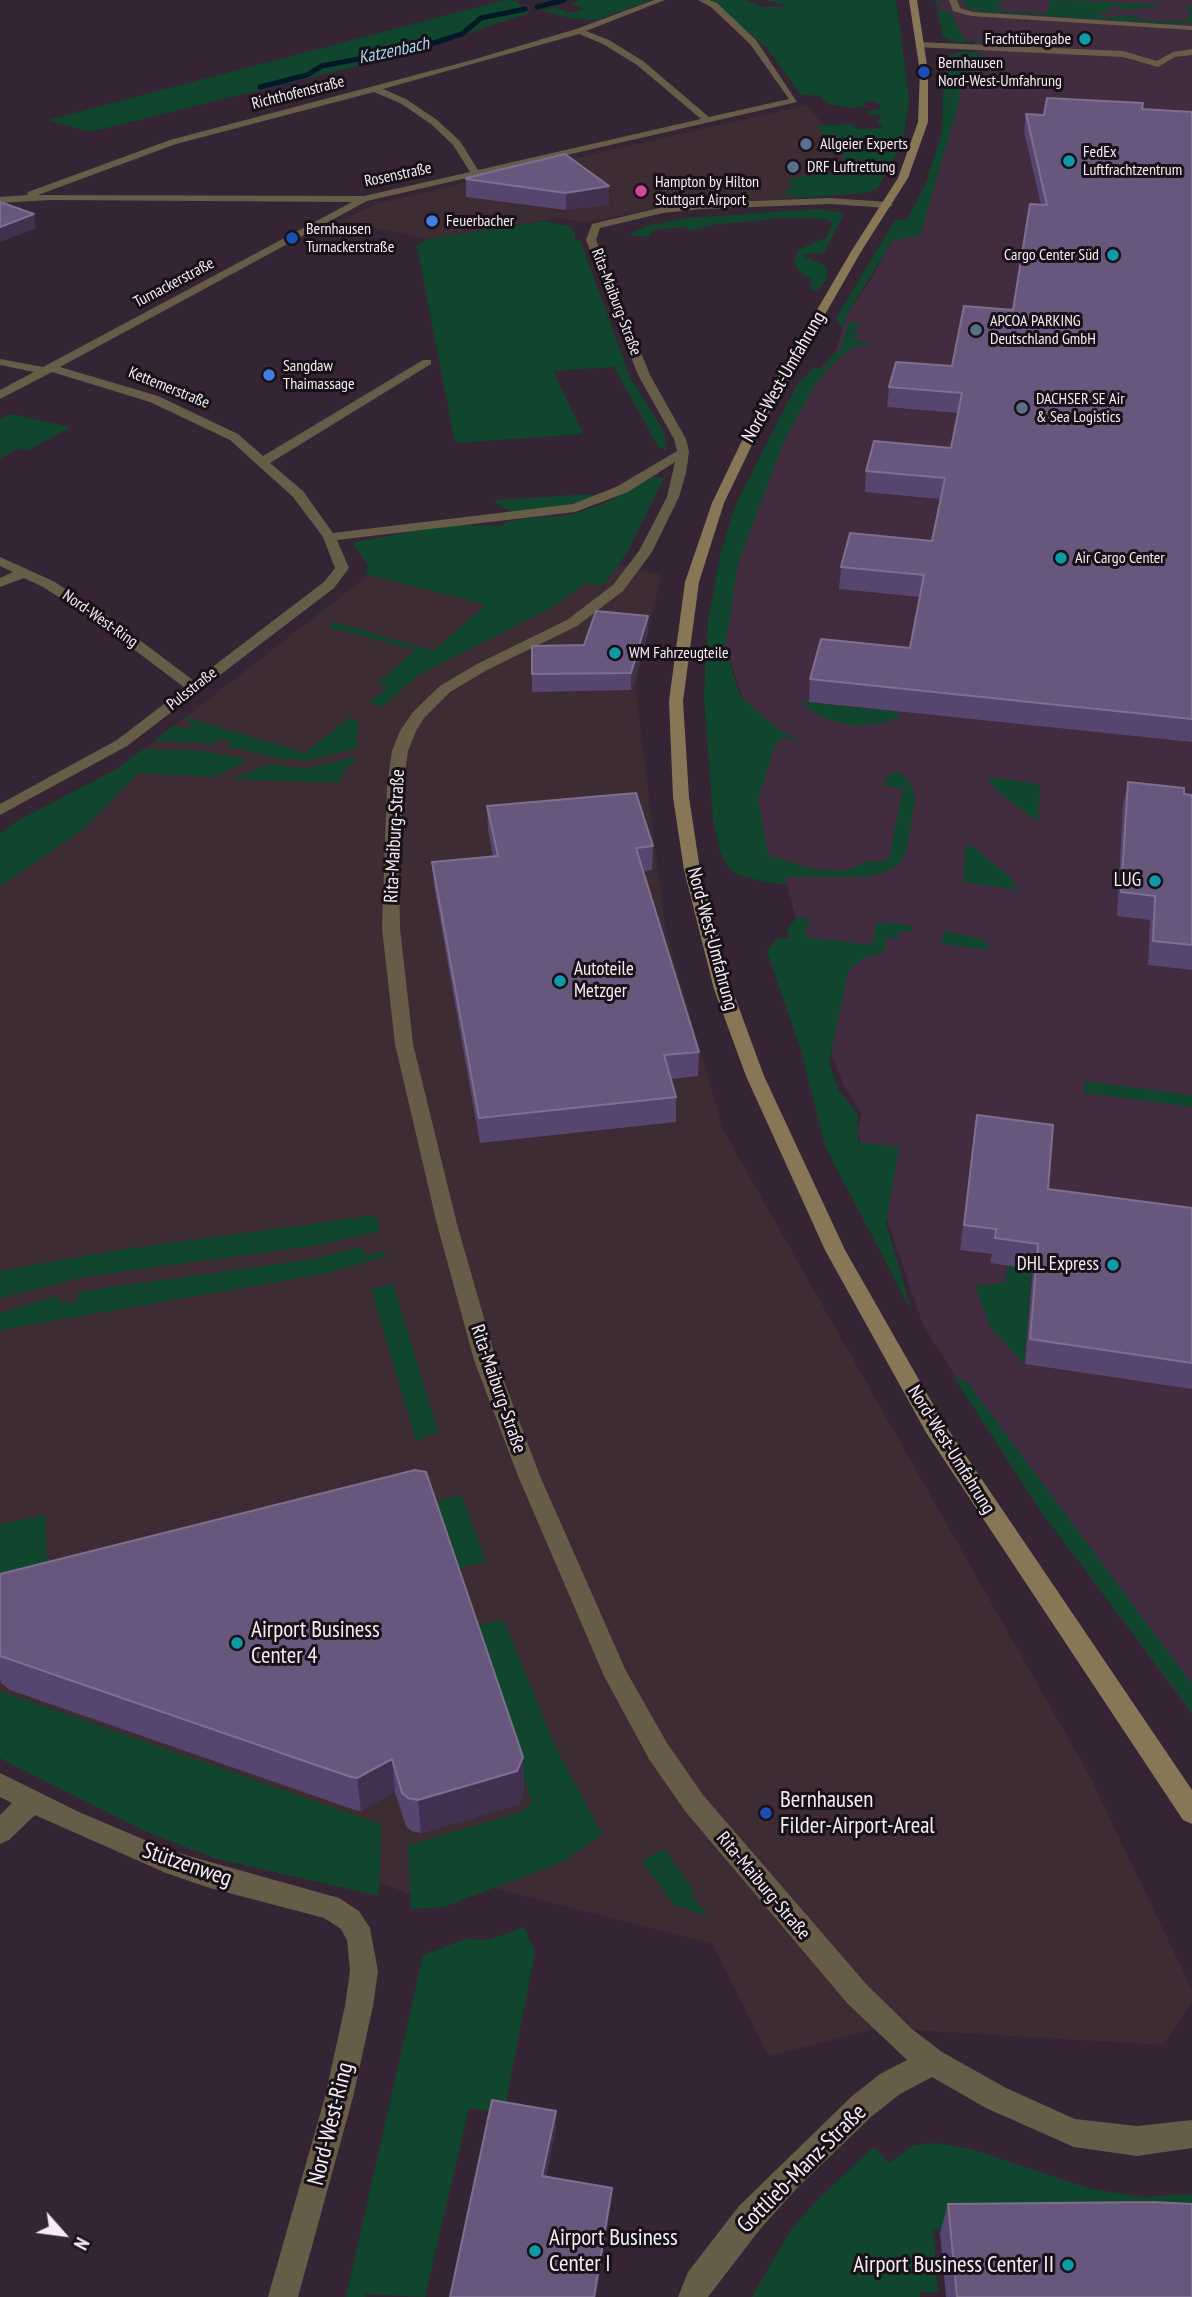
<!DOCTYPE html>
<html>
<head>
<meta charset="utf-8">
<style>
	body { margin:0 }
	#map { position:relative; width:1192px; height:2297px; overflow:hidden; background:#352534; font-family:"PT Sans Narrow",sans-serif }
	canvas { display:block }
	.north { position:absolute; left:28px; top:2199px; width:70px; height:70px; -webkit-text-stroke:5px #181117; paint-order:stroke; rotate:118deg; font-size:19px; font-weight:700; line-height:28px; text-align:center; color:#f7ecf6 }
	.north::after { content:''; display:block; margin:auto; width:24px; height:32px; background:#f7ecf6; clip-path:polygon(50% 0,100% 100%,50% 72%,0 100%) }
</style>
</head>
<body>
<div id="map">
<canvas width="1192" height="2297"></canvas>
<div class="north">N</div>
</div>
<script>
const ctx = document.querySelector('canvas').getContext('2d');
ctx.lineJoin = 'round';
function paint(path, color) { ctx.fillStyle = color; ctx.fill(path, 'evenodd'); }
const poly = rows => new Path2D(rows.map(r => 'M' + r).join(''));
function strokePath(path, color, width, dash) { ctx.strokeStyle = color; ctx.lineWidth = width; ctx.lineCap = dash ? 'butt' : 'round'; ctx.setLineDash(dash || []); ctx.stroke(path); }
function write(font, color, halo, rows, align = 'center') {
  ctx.font = font + ' "PT Sans Narrow",sans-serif'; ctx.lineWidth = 6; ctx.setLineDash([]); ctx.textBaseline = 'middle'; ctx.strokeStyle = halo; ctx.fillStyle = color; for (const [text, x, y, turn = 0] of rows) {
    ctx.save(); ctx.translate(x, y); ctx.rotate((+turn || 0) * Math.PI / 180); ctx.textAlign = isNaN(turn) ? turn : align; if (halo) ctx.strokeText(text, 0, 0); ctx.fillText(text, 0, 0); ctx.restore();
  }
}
paint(poly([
	[808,105,856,171,798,198,662,207,588,222,558,218,428,239,340,221,379,203],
	[478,533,661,575,635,687,665,927,723,1130,1089,1775,1192,1990,1192,2003,1163,2045,879,2028,769,2056,713,1944,478,1884,407,1893,45,1749,0,1724,0,840,118,770,374,571]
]), '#3e2c34');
paint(poly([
	[936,0,1192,0,1192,1714,1043,1513,923,1325,857,1130,862,1113,844,1087,787,930,796,919,785,877,767,869,744,738,741,693,726,649,721,617,730,553,807,382,836,351,846,316,870,281,902,222,911,219,940,157,949,56,956,52,976,52,974,40,951,39]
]), '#412c40');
paint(poly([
	[505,0,517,1,529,13,401,55,90,132,48,120],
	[579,0,652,0,596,20,569,18,541,10,556,8,570,13,585,9,571,4],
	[710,0,746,0,762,7,784,7,784,4,765,0,896,0,909,98,903,142,877,189,864,193,798,198,783,193,793,185,789,178,854,170,817,126,852,124,857,129,883,128,877,120,882,119,879,115,871,115,867,111,882,109,876,101,862,102,866,107,848,108,826,103,821,96,801,95,766,47],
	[935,0,944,0,937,2,938,9,952,14,964,40,1007,42,955,42,943,37],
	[963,0,1001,0,998,11,1047,14,1050,0,1156,4,1160,6,1125,10,1117,6,1106,7,1112,11,1098,13,1105,17,1133,15,1140,19,1168,21,1187,20,1190,11,1183,6,1192,6,1192,22,1179,24,984,12,965,7],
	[962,51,979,53,986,59,966,75,962,91,959,91,958,95,961,95,920,236,893,240,846,316,843,329,836,318,895,220,907,220,926,183,942,132,943,93,950,56],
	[818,209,844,213,824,253,801,255,826,266,828,277,818,290,810,290,812,280,799,271,794,263,798,250,827,237,832,223,827,219,783,218,712,225,691,231,684,227,653,230,650,237,628,235,646,226,689,218],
	[545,221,569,226,575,233,574,240,580,240,630,377,663,430,667,447,664,448,659,448,614,367,553,371,583,434,455,443,417,246,428,239],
	[849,322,859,323,854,340,872,342,852,348,832,365,815,385,785,439,738,563,725,648,740,696,778,729,802,742,783,737,775,745,758,800,768,855,813,869,846,871,864,862,888,861,903,789,885,786,886,777,896,771,904,776,912,786,915,800,906,852,898,865,883,873,866,877,786,877,786,884,769,883,739,875,730,869,721,854,713,820,704,695,708,621,721,551,736,504,796,386,814,367,822,369,833,354,839,352],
	[9,414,71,427,27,451,18,448,0,459,0,419],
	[651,477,664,478,628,551,603,585,585,583,556,605,417,676,382,707,369,703,388,687,377,683,416,650,329,627,334,622,433,651,486,605,366,574,368,566,354,544,356,542,446,525,502,526,506,522,522,519,571,515,604,504],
	[592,494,597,497,570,506,515,512,501,507,494,500],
	[806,702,893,711,902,716,883,723,856,726,824,718,801,704],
	[185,717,305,753,349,718,359,721,356,748,308,761,276,758,227,746,230,741,218,739,214,744,155,740,174,725,186,729,194,723,182,719],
	[143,749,203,751,245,759,245,762,214,777,138,773,82,830,0,887,0,833,19,820,117,769],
	[353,757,358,757,342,773,340,783,232,779,269,764,307,769],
	[987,777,1040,784,1038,822,997,791],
	[971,845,1010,877,1019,890,963,882,966,846],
	[797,917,809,918,805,937,872,945,877,922,912,926,911,932,900,931,898,939,886,938,884,953,864,958,848,971,829,1063,838,1089,857,1114,858,1142,899,1147,886,1224,912,1312,825,1146,801,1050,767,952,776,939,790,938,787,930],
	[944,931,982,939,991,950,942,944],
	[1085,1081,1192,1095,1192,1107,1084,1093],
	[376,1215,380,1231,320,1245,89,1276,0,1298,0,1271,112,1251],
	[361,1247,365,1255,384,1251,386,1256,328,1273,0,1330,0,1313,58,1296,60,1304,78,1301,78,1292,313,1259],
	[1008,1257,1033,1260,1024,1364,990,1327,975,1286,1005,1283],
	[393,1284,438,1432,416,1441,371,1289],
	[953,1376,968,1383,1192,1684,1192,1712,1040,1510],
	[461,1495,486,1561,453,1570,430,1503],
	[45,1515,49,1591,0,1606,0,1524],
	[503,1619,557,1750,602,1834,564,1861,444,1907,411,1909,408,1845,522,1812,532,1802,472,1627],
	[0,1691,381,1824,379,1896,214,1858,145,1831,11,1764,0,1758],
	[664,1849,694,1891,690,1894,708,1916,674,1905,642,1861],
	[524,1927,535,1952,504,2113,469,2108,425,2297,366,2294,365,2297,346,2297,423,1955,466,1939,489,1940],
	[936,2143,970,2149,1087,2188,1143,2197,1192,2194,1192,2232,933,2229,938,2292,920,2292,920,2297,752,2297,792,2228,819,2198,874,2147,889,2163,914,2145]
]), '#10462d');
strokePath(poly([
	[537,7,564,0],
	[260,87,307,75,322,66,421,47,462,34,481,18,525,9]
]), '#011828', 5);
paint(poly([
	[654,0,665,0,586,31,609,40,643,61,709,117,789,99,750,44,711,7,698,0,709,0,717,3,756,40,797,102,367,201,60,367,158,396,238,434,263,456,423,360,431,360,431,364,270,463,303,491,333,533,573,504,618,486,677,451,674,439,638,375,586,240,592,224,663,207,702,203,830,198,888,202,893,205,888,208,830,204,702,209,663,213,600,228,596,240,650,375,686,439,689,452,686,473,679,497,652,552,623,591,577,626,487,670,450,692,424,718,416,731,408,751,403,787,399,874,400,928,413,1044,457,1224,496,1360,540,1476,626,1671,667,1743,703,1795,867,1985,912,2029,942,2052,1006,2088,1075,2119,1137,2126,1192,2120,1192,2148,1137,2156,1074,2147,986,2108,932,2077,900,2094,871,2117,798,2187,761,2228,708,2297,678,2297,688,2272,739,2206,851,2097,880,2074,907,2060,847,2003,685,1811,649,1759,604,1676,518,1476,474,1360,437,1224,395,1044,382,928,387,787,392,751,400,731,413,712,440,686,477,664,567,620,613,585,639,551,667,497,675,462,628,492,575,512,337,540,349,568,334,588,127,746,0,815,0,804,117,740,185,688,95,620,43,587,24,578,0,587,0,578,13,572,0,566,0,557,53,581,105,614,194,681,324,582,335,568,323,537,293,497,230,440,150,402,52,372,0,399,0,390,34,372,0,365,0,359,43,367,352,202,50,200,0,203,0,197,27,195,28,192,170,140,472,60,576,29,654,0],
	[579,34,603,44,637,65,701,119,478,170,460,141,437,120,406,99,383,89,579,34],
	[374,92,400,103,431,124,453,145,470,172,364,196,38,195,176,144,374,92],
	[949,0,957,0,960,8,972,12,1192,26,1192,30,971,16,953,11,949,0],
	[918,42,1123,51,1157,61,1173,52,1192,49,1192,55,1175,57,1158,67,1123,57,915,47,918,42],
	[0,1773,79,1812,171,1851,339,1898,359,1911,370,1928,378,1971,373,2006,353,2097,298,2297,268,2297,325,2097,345,2006,350,1971,347,1940,341,1929,324,1918,210,1888,166,1873,35,1815,9,1840,0,1844,0,1815,12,1803,0,1797,0,1773]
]), '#675c48');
paint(poly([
	[909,0,917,0,928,72,928,122,908,178,862,250,761,426,724,503,699,582,683,701,689,797,700,870,732,989,764,1076,845,1250,943,1422,1192,1790,1192,1824,1183,1820,927,1434,825,1250,746,1076,714,989,684,870,673,797,669,701,685,582,712,503,749,426,852,250,898,178,918,122,920,72,909,0]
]), '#887757');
paint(poly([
	[1142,109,1192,112,1192,742,809,702,810,679,910,648,920,597,839,589,841,567,932,541,940,499,865,492,866,471,951,448,958,413,887,407,889,387,952,366,1013,310,1041,205,1024,131,1026,114,1044,115],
	[466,178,609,186,609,204,566,210,466,197],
	[648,616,648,633,631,690,532,692,532,674,584,645],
	[1128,782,1192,795,1192,970,1148,965,1150,920,1117,916,1123,805],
	[487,806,653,846,652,870,643,871,699,1052,698,1076,671,1079,676,1097,676,1122,480,1143,434,886,432,862,493,856,488,830],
	[977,1115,1048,1189,1192,1208,1192,1389,1025,1364,1033,1269,990,1263,992,1254,960,1250],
	[0,1574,523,1757,524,1790,519,1804,421,1833,411,1831,406,1826,395,1792,361,1811,355,1810,10,1690,1,1683,0,1679],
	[948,2204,1192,2297,946,2297,940,2233]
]), '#56456e');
paint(poly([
	[609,186,609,204,566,210,566,193],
	[34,214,36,228,0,242,0,227],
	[648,616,648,633,631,690,631,673],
	[523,1757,524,1790,519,1804,421,1833,418,1800],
	[392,1759,395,1792,361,1811,357,1778],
	[556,2111,556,2129,543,2193,542,2176],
	[612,2188,611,2205,596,2297,594,2297]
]), '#423051');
const building = poly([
	[1047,98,1143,103,1142,109,1192,112,1192,719,810,679,821,639,910,648,924,575,841,567,850,533,932,541,945,478,866,471,874,441,951,448,962,393,889,387,896,362,952,366,964,306,1013,310,1030,204,1047,205,1026,114,1044,115,1047,98],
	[565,154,609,186,566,193,466,179,466,178,565,154],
	[0,202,34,214,0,227,0,202],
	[596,611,648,616,631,673,532,674,532,646,584,645,596,611],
	[1128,782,1184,788,1184,794,1192,795,1192,945,1153,941,1155,896,1121,892,1128,782],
	[636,793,653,846,636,848,699,1052,664,1055,676,1097,479,1118,432,862,498,856,487,806,636,793],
	[977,1115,1053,1125,1048,1189,1192,1208,1192,1363,1030,1339,1038,1244,995,1238,996,1229,964,1225,977,1115],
	[415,1470,426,1472,523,1757,517,1771,418,1800,408,1798,402,1793,392,1759,357,1778,351,1777,0,1656,0,1574,415,1470],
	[492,2100,556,2111,542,2176,612,2188,594,2297,450,2297,492,2100],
	[1152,2202,1192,2204,1192,2297,957,2297,948,2204,1152,2202]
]);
paint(building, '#67577d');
strokePath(building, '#7e6e90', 2);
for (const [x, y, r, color] of [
	[1085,39,7,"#0f9aa8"],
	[924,72,7,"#1a4fb4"],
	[806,144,7,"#5c6f8a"],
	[1069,161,7,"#0f9aa8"],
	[793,167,7,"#5c6f8a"],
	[641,191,7,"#d1479c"],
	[432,221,7,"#3f7fe0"],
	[292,238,7,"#1a4fb4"],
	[1113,255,7,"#0f9aa8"],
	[976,330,7,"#5c6f8a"],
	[269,375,7,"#3f7fe0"],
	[1022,408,7,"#5c6f8a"],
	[1061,558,7,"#0f9aa8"],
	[615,653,7,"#0f9aa8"],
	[1155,881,7,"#0f9aa8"],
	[560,981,7,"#0f9aa8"],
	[1113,1265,7,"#0f9aa8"],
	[237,1643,7,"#0f9aa8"],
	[766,1813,7,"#1a4fb4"],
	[535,2251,7,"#0f9aa8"],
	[1068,2265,7,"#0f9aa8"]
]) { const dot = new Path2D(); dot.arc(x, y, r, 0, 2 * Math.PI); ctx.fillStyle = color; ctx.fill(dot); strokePath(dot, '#181117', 2.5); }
write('16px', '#f7ecf6', '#181117', [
	["Frachtübergabe",1071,39,"right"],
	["Bernhausen",938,63],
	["Nord-West-Umfahrung",938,81],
	["Allgeier Experts",820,144],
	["FedEx",1083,152],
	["Luftfrachtzentrum",1083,170],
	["DRF Luftrettung",807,167],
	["Hampton by Hilton",655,182],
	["Stuttgart Airport",655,200],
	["Feuerbacher",446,221],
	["Bernhausen",306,229],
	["Turnackerstraße",306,247],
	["Cargo Center Süd",1099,255,"right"],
	["APCOA PARKING",990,321],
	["Deutschland GmbH",990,339],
	["Sangdaw",283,366],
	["Thaimassage",283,384],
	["DACHSER SE Air",1036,399],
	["& Sea Logistics",1036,417],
	["Air Cargo Center",1075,558],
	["WM Fahrzeugteile",629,653]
], 'left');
write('16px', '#f7ecf6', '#181117', [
	["Richthofenstraße",298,93,-14],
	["Rosenstraße",398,175,-12],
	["Turnackerstraße",174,283,-28],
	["Rita-Maiburg-Straße",616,302,69],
	["Kettemerstraße",169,388,22],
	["Nord-West-Ring",100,619,35],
	["Pulsstraße",192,689,-38]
]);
write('italic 18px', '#abd5f5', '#181117', [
	["Katzenbach",394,51,-12]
]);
write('19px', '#f7ecf6', '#181117', [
	["Nord-West-Umfahrung",784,377,-60],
	["Rita-Maiburg-Straße",395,836,-87],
	["Nord-West-Umfahrung",712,939,75],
	["Rita-Maiburg-Straße",498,1389,71],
	["Nord-West-Umfahrung",951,1450,58],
	["Rita-Maiburg-Straße",763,1886,50]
]);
write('19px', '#f7ecf6', '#181117', [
	["LUG",1141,881],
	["Autoteile",574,970,"left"],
	["Metzger",574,992,"left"],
	["DHL Express",1099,1265]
], 'right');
write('23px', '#f7ecf6', '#181117', [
	["Airport Business",251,1630],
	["Center 4",251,1656],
	["Bernhausen",780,1800],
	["Filder-Airport-Areal",780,1826],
	["Airport Business",549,2238],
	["Center I",549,2264],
	["Airport Business Center II",1054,2265,"right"]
], 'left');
write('23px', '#f7ecf6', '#181117', [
	["Stützenweg",187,1865,19],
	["Nord-West-Ring",331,2124,-76],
	["Gottlieb-Manz-Straße",802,2169,-45]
]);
</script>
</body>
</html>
